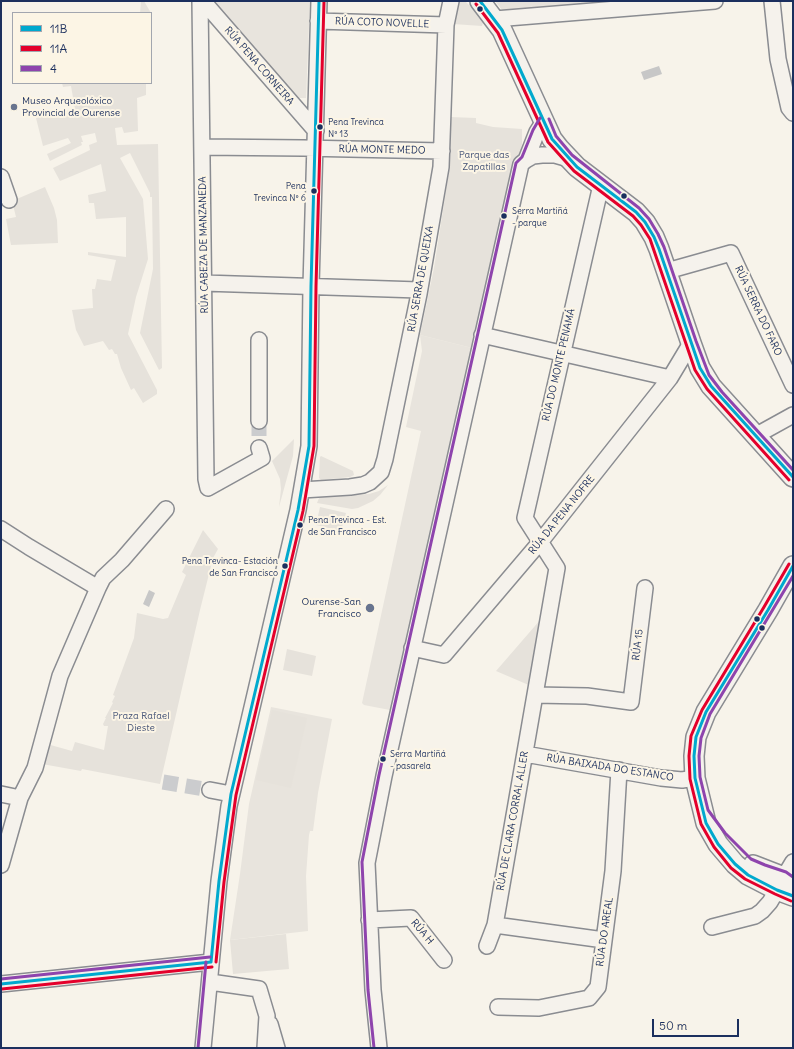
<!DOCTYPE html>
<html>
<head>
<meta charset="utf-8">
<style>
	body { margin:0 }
	#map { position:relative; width:794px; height:1049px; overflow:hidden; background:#f7f3ea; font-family:Delius,sans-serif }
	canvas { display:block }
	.frame { position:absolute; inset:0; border:2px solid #1b2f5e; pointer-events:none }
	.legend { position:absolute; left:12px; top:12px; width:140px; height:72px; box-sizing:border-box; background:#fcf5e5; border:1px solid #a2a6af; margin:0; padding:5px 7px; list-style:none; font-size:12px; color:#1b2f5e }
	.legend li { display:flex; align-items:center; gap:8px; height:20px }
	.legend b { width:20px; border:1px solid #a2a6af }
	.scale { position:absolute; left:652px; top:1019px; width:87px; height:18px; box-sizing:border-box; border:2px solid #1b2f5e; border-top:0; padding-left:5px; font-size:12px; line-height:14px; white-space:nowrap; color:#1b2f5e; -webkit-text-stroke:3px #fcf5e5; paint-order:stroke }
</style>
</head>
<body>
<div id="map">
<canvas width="794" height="1049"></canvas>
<div class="frame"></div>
<ul class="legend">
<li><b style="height:5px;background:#00a9ce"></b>11B</li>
<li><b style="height:5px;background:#e4002b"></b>11A</li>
<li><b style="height:5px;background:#8e44ad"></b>4</li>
</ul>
<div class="scale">50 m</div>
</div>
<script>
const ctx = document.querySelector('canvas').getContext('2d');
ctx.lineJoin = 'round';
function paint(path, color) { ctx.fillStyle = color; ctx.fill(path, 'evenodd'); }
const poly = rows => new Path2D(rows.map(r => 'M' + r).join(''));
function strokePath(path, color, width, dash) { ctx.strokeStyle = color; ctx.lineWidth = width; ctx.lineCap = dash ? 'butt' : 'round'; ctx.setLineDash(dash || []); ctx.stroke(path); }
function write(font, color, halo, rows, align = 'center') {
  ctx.font = font + ' Delius,sans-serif'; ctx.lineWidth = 4; ctx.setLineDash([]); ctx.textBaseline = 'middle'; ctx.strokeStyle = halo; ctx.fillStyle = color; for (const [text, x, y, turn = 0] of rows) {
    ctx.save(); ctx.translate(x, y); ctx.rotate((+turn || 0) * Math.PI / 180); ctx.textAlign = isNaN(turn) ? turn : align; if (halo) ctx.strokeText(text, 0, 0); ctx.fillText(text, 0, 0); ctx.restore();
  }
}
paint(poly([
	[218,1,310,1,306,98,296,98,281,78,215,4],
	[420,335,476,349,395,711,364,705,362,703,421,431,406,427,422,351],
	[271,707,332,719,318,793,313,831,310,831,309,835,306,876,308,931,230,940,240,874,249,804]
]), '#e8e4dd');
paint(poly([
	[141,1,144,1,151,13,152,39,151,13,140,13],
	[458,1,465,1,471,7,483,23,482,26,453,24],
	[495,1,651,1,535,11,502,10],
	[62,83,146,83,146,95,137,98,138,131,124,133,122,127,115,128,117,145,158,144,162,368,159,370,140,333,153,269,152,197,150,197,150,193,130,153,120,158,143,199,148,259,136,297,128,334,157,390,157,394,143,403,134,388,131,390,121,368,117,354,115,354,112,349,109,350,103,341,84,346,76,330,72,310,93,308,92,289,95,289,97,279,111,281,116,260,88,255,88,252,126,257,126,217,96,219,94,203,89,203,88,195,106,191,101,164,60,181,53,168,90,150,89,145,97,142,95,133,81,136,83,142,81,142,82,145,50,161,47,154,71,143,68,138,43,146,36,118,75,109,71,86,63,87],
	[450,117,476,118,476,123,493,127,522,129,522,144,519,163,476,349,420,335,434,268,450,165,446,164],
	[45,187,54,208,57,220,58,243,11,245,6,219,16,217,12,201],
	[294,439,293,456,279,507,281,489,280,479,272,461],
	[321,456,353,471,354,475,350,477,321,480,319,478,320,457],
	[388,485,380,495,373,501,358,508,352,509,317,503,319,498,321,497,369,494,379,491],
	[320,507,346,513,341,531,316,525],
	[203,530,218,549,213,558,200,610,160,784,82,769,81,771,42,764,47,744,72,751,75,742,104,750,108,726,104,726,103,724,106,718,105,718,113,703,112,702,115,696,113,695,134,638,137,613,163,619,168,618,186,575,182,572],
	[541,619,531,686,496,671],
	[287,649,316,656,312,676,283,670],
	[272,710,307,718,291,788,256,780],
	[286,934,289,969,233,974,230,940]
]), '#e6e2db');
paint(poly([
	[659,66,662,74,644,80,641,72],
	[149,590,155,593,149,607,143,604]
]), '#c7c7c7');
strokePath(poly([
	[259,421,259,448],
	[163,782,210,790]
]), '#cbccce', 15, [15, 8]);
const minor = poly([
	[200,1,206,479,208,488,262,458,259,448],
	[203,1,316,131],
	[772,1,778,59,789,108,793,113],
	[495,19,715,1],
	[318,21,446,25],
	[202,147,303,148,442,151],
	[526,160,533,156,542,155,555,155,569,159],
	[1,177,9,200],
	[667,271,731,253,793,385],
	[204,283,419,290],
	[482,335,670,378],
	[259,340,259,421],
	[755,436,793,415],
	[302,490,350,487,363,485,370,482,381,472,385,459,419,294,441,167,446,25,451,1],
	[1,529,29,547,98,588],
	[412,648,444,655,541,541,670,378,691,343],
	[535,695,587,696,631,702,645,588],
	[525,754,661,778,682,780,695,778],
	[210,790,231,794],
	[1,794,20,798],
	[1,865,20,798,35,768,60,676,98,588,103,578,122,560,166,509],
	[784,877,793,862],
	[369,920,411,918,444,960],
	[495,925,604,940],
	[712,927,755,916,762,911,770,902,777,890],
	[487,946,495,925,557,568,525,518,601,185],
	[210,982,259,989,267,1016,265,1048],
	[1,984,211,962],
	[498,1007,539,1008,589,998,598,987,613,871,619,770],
	[270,1024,277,1048],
	[203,1048,219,881,229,806,298,510,309,446,311,286,319,1],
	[379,1048,373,990,367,863,384,776,521,164,526,160,537,132,544,121]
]);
const major = poly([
	[480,1,502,30,552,139,559,148,577,167,636,212,645,222,654,237,659,249,691,343,700,368,711,386,793,477],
	[793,566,768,610,706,712,696,737,694,756,695,778,706,823,718,844,735,864,748,875,777,890,793,896],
	[753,865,784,877,793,883]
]);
strokePath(minor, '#8a8c91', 18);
strokePath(major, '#8a8c91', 22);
strokePath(minor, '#f5f2ec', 15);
strokePath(major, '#f5f2ec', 19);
strokePath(poly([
	[480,1,502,30,552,139,577,167,636,212,645,222,654,237,659,249,700,368,711,386,793,477],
	[793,566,768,610,706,712,696,737,694,756,695,778,706,823,718,844,735,864,748,875,777,890,793,896],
	[211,962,219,881,231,794,298,510,309,446,311,286,319,1],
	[1,984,211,962]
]), '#00a9ce', 3);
strokePath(poly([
	[476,4,498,33,548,142,574,171,633,216,641,225,650,239,695,370,707,389,789,480],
	[789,564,764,607,702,710,691,736,689,756,690,779,701,824,714,847,731,868,745,879,775,894,791,901],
	[216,962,224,882,236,795,303,511,314,446,316,286,324,1],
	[2,989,212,967]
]), '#e4002b', 3);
strokePath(poly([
	[549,119,556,136,572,155,639,208,649,219,658,234,664,247,696,341,709,375,722,392,793,470],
	[793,576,710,714,701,738,699,756,700,777,708,810,725,833,751,859,765,865,786,872,793,877],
	[1,979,210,957],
	[198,1048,206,962],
	[374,1048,368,990,362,862,379,775,516,163,522,157,533,130,540,118]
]), '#8e44ad', 3);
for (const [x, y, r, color] of [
	[480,9,3.5,"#1b2f5e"],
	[14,107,4,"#68748f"],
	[320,127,3.5,"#1b2f5e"],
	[314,191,3.5,"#1b2f5e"],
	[624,196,3.5,"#1b2f5e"],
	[504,216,3.5,"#1b2f5e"],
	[300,525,3.5,"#1b2f5e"],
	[285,566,3.5,"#1b2f5e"],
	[370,608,5,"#68748f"],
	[757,619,3.5,"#1b2f5e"],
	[762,628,3.5,"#1b2f5e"],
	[383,759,3.5,"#1b2f5e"]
]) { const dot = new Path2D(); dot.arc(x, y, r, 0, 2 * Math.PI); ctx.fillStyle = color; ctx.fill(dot); strokePath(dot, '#fcf5e5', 1.5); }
write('9px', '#1b2f5e', '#fcf5e5', [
	["Pena Trevinca",328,122],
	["Nº 13",328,134],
	["Pena",306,186,"right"],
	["Trevinca Nº 6",306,198,"right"],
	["Serra Martiñá",512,211],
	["- parque",512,223],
	["Pena Trevinca - Est.",308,520],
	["de San Francisco",308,532],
	["Pena Trevinca- Estación",278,561,"right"],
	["de San Francisco",278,573,"right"],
	["Serra Martiñá",390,754],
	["- pasarela",390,766]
], 'left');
write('10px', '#1b2f5e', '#fcf5e5', [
	["RÚA COTO NOVELLE",382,23,2],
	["RÚA PENA CORNEIRA",259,66,49],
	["RÚA MONTE MEDO",382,150,1],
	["RÚA CABEZA DE MANZANEDA",204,245,-91],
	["RÚA SERRA DE QUEIXA",421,279,-80],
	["RÚA SERRA DO FARO",758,311,65],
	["RÚA DO MONTE PENAMÁ",559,365,-77],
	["RÚA DA PENA NOFRE",562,515,-51],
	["RÚA 15",638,645,-83],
	["RÚA BAIXADA DO ESTANCO",610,768,9],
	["RÚA DE CLARA CORRAL ALLER",513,821,-80],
	["RÚA H",422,932,50],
	["RÚA DO AREAL",605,932,-82]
]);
write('10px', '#1b2f5e', '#fcf5e5', [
	["Museo Arqueolóxico",22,101],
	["Provincial de Ourense",22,113],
	["Ourense-San",361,602,"right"],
	["Francisco",361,614,"right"]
], 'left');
write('10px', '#425176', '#fcf5e5', [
	["Parque das",484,155],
	["Zapatillas",484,167],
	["Praza Rafael",141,716],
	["Dieste",141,728]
]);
</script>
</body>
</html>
